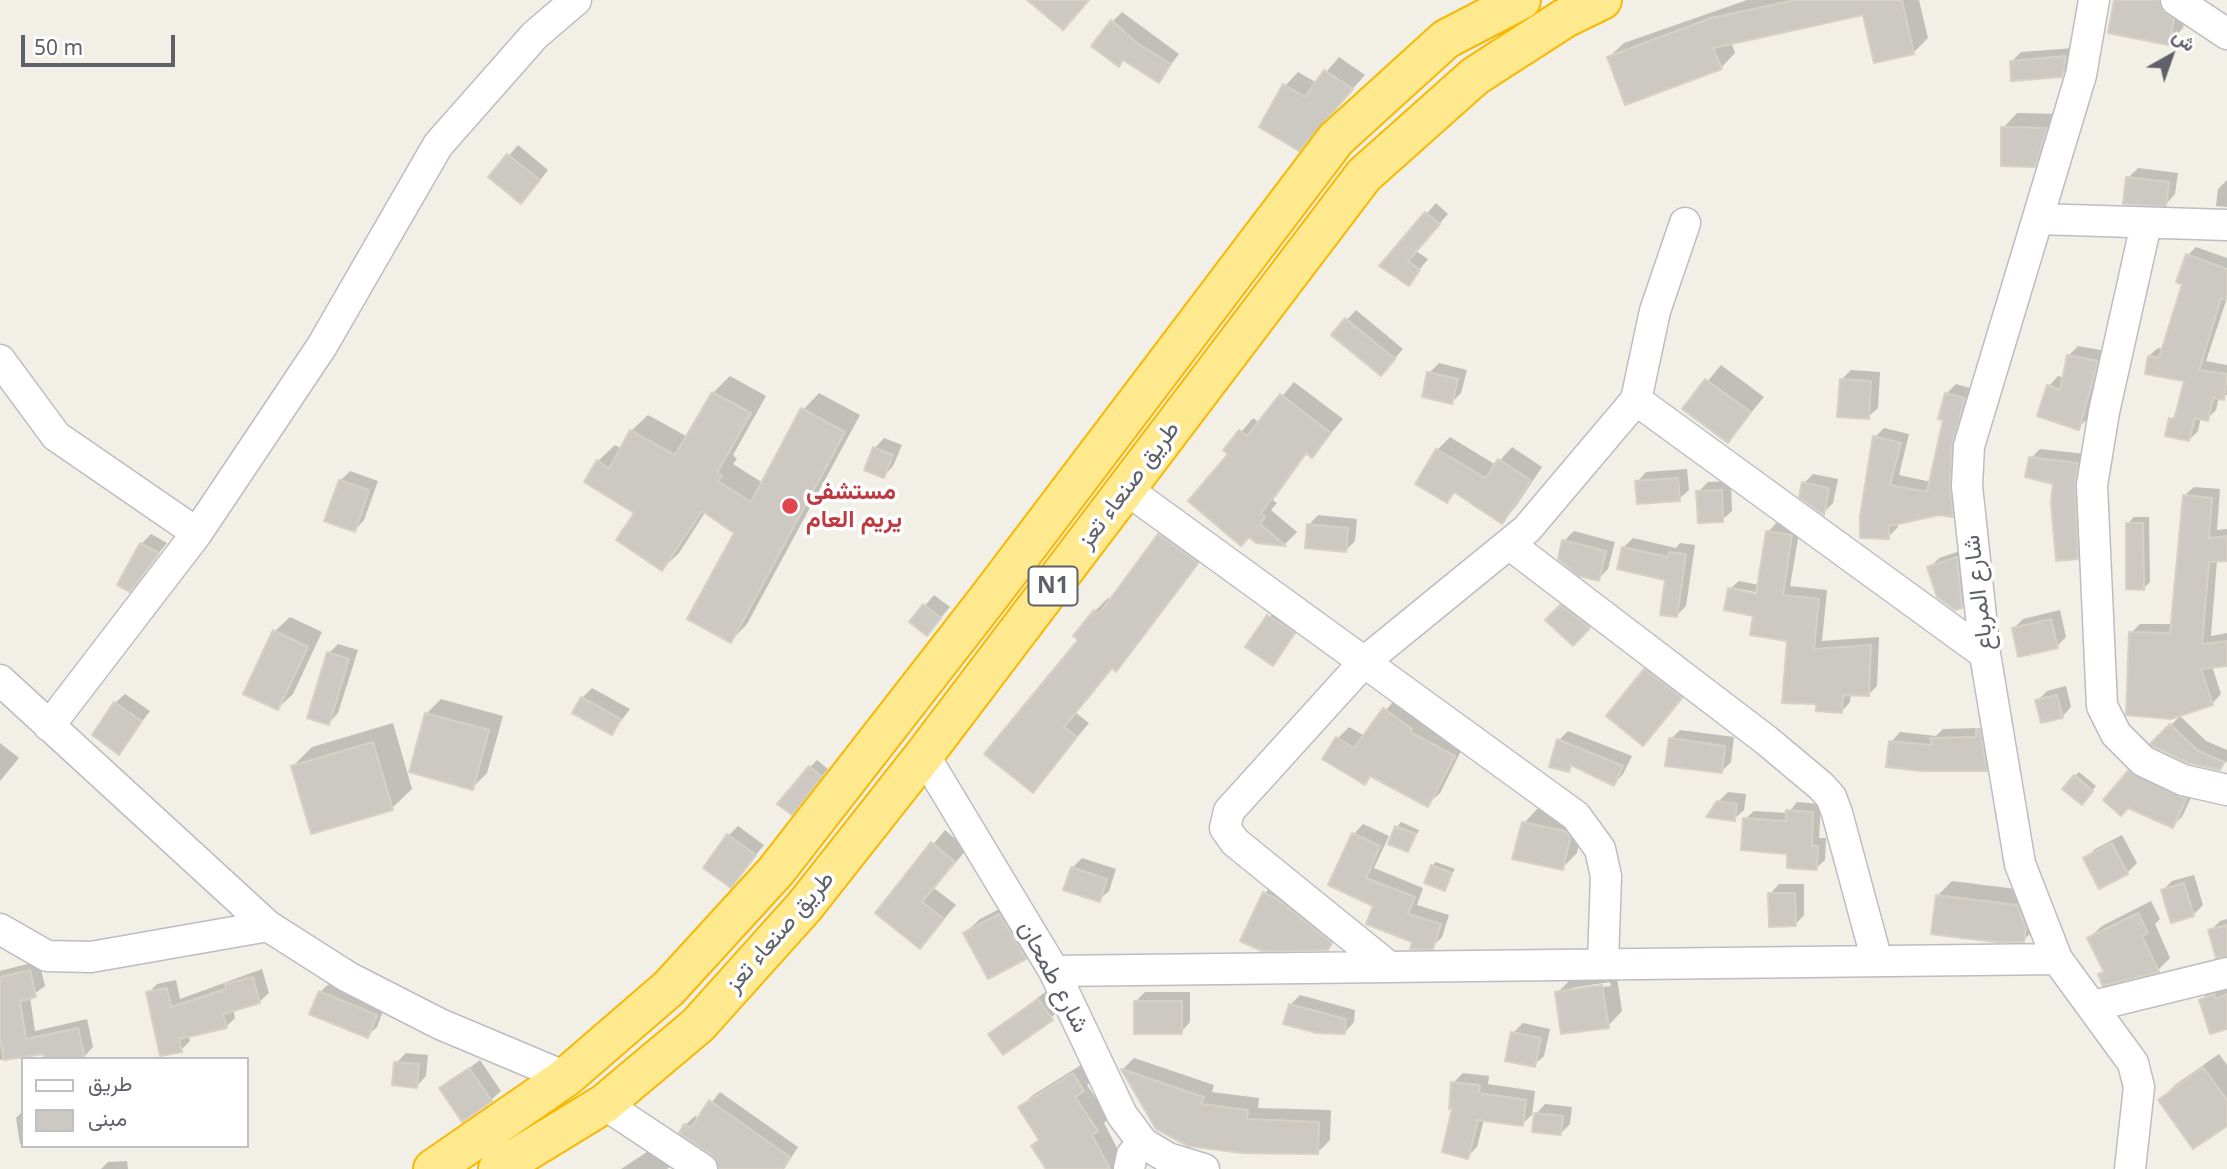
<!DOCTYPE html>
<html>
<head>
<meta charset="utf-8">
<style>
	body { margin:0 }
	#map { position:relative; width:2227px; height:1169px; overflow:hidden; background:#f1efe6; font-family:"Noto Sans",Vazirmatn,sans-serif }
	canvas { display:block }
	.legend { position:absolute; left:21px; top:1057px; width:228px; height:91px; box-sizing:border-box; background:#fff; border:2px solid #bfc0c2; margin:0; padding:9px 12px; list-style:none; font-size:21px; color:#5e6167 }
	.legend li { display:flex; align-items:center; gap:14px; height:35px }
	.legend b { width:35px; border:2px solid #bfc0c2 }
	.north { position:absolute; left:2136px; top:21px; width:70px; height:70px; -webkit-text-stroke:5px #fff; paint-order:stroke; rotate:40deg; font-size:19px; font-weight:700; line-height:28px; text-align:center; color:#5e6167 }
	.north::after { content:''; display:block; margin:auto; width:24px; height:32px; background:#5e6167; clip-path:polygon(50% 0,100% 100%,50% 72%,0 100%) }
	.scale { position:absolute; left:21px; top:35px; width:154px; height:32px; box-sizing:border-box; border:4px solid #5e6167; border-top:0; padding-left:9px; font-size:21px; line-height:24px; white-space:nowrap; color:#5e6167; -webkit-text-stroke:5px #fff; paint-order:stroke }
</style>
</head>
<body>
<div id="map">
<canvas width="2227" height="1169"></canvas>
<ul class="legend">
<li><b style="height:9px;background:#fff"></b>طريق</li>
<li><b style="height:19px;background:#ccc9c3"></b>مبنى</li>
</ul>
<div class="north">ش</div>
<div class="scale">50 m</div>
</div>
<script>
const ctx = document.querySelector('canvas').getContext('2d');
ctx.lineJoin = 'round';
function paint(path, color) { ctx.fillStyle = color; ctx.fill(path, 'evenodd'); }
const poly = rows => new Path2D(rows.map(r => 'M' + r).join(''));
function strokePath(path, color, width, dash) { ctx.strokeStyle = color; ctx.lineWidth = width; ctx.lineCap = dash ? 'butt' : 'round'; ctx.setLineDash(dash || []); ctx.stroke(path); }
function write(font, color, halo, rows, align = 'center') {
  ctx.font = font + ' "Noto Sans",Vazirmatn,sans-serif'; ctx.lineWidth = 7; ctx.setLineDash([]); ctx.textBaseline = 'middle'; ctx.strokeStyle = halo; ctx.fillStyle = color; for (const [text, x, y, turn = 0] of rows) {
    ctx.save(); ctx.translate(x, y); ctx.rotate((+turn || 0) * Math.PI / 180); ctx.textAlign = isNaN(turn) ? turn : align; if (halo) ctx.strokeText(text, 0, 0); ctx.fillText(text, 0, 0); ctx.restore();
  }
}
paint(poly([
	[1747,0,1919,0,1928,38,1913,53,1864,13,1731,42,1735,53,1721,68,1609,57,1624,43],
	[2116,0,2183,0,2188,5,2183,28,2169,43],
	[1122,12,1179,54,1159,80,1112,22],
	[2075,48,2071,66,2061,75,2011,62,2021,52],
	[1339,57,1365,75,1299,149,1285,86,1298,72,1317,83],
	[2017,113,2060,114,2049,150,2034,165,2003,128],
	[518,145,548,170,531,192,491,177],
	[2138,168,2178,173,2175,194,2166,204,2128,178],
	[2227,180,2227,207,2216,206,2218,189],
	[1436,203,1448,214,1416,251,1428,259,1408,284,1382,265],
	[2196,247,2227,258,2227,298,2206,361,2227,365,2227,395,2219,397,2216,410,2207,419,2201,417,2198,431,2189,440,2171,419,2178,413,2186,379,2149,356,2158,348,2163,349,2184,283,2188,255],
	[1356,310,1403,349,1381,374,1347,320],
	[2078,346,2106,351,2088,418,2078,428,2049,386,2058,376,2064,378,2068,356],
	[1439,363,1467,370,1461,393,1452,402,1429,373],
	[1721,365,1764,397,1728,441,1685,409],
	[1851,370,1880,372,1878,408,1868,417,1841,380],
	[730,376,766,396,733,455,737,459,733,464,763,483,803,410,819,393,860,415,747,624,731,641,737,532,706,511,679,553,662,569,636,512,598,461,615,445,622,449,631,431,648,415,688,437,713,393],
	[1294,382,1343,419,1312,455,1308,452,1273,500,1277,503,1271,510,1297,532,1285,544,1257,541,1231,454,1226,450,1253,418,1260,423],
	[1956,384,1974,389,1962,506,1952,515,1939,513,1898,523,1898,527,1888,537,1875,437,1884,428,1909,434,1899,475,1931,482,1945,419,1946,394],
	[1450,437,1496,465,1512,447,1542,467,1514,509,1502,522,1456,491,1447,501,1437,450],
	[884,438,902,445,893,466,884,476,866,469,875,448],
	[2040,449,2086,454,2086,549,2077,558,2055,483,2031,458],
	[1687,469,1689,490,1679,499,1637,482,1646,472],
	[350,471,378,481,364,520,355,530,340,481],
	[1813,474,1838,479,1833,503,1824,512,1804,483],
	[1731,481,1732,511,1722,520,1698,492,1708,482],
	[2194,487,2220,489,2217,530,2227,529,2227,559,2217,560,2211,636,2227,633,2227,664,2212,666,2221,694,2212,704,2131,633,2140,624,2173,624,2184,496],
	[1318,515,1357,519,1355,541,1345,551,1309,525],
	[2134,517,2149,517,2150,582,2143,589,2127,524],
	[1172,522,1210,549,1129,656,1116,669,1113,666,1076,713,1089,723,1033,790,1095,611,1108,598,1111,600],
	[1776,523,1800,527,1790,586,1827,590,1822,641,1879,637,1877,686,1869,694,1851,694,1850,702,1842,711,1818,702,1789,640,1755,615,1730,589,1739,581,1759,585,1768,532],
	[1734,588,1765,594,1764,598,1734,591],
	[1574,531,1615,542,1608,569,1598,579,1564,541],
	[151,534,167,543,129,590,141,544],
	[1633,538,1676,548,1680,543,1695,545,1686,606,1677,615,1667,578,1623,548],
	[1966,549,1971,597,1962,606,1929,568,1939,558],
	[934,595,950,607,927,634,911,622],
	[1570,596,1598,617,1573,644,1547,620],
	[1278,606,1303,623,1273,663,1248,647],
	[2060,610,2066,637,2057,646,2013,629,2023,619],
	[290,617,322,632,293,694,278,708,275,631],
	[338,644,358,650,338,713,329,723,329,653],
	[1660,656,1695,683,1643,744,1646,670],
	[2066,686,2071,707,2062,717,2037,701,2047,691],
	[592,688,630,709,612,733,582,698],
	[125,694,150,711,119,752,115,703],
	[1396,698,1465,743,1440,793,1428,804,1372,775,1364,783,1337,739,1349,727,1365,736],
	[441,699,503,716,487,773,472,788,411,771,427,713],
	[2180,716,2206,741,2227,750,2227,761,2219,769,2153,743],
	[1988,721,1996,760,1986,769,1891,742,1900,732,1936,736,1943,729,1981,728],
	[393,723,412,789,392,808,293,766,312,747],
	[1680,730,1734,737,1731,762,1721,772,1671,739],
	[1568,731,1632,756,1623,774,1614,784,1574,765,1568,770,1559,740],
	[0,743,19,758,0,781],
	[817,760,828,769,799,805,810,767],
	[2139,762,2195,789,2182,817,2172,826,2129,772],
	[2079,772,2096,786,2086,798,2075,776],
	[1728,792,1746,794,1744,810,1734,819,1718,802],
	[1797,802,1821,804,1819,838,1826,838,1825,860,1816,868,1745,819,1754,811,1788,813],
	[1538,808,1580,817,1584,822,1577,853,1562,868,1524,823],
	[1401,822,1419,830,1408,850,1397,827],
	[1363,824,1389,836,1374,868,1423,888,1417,905,1449,915,1442,937,1432,947,1415,941,1375,906,1330,884,1354,834],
	[738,826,764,845,731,886,728,836],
	[945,830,967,849,934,888,956,905,920,947,877,913],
	[2122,835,2137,863,2127,873,2085,859,2095,849],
	[1082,858,1116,869,1109,891,1099,900,1072,868],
	[1436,862,1455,869,1444,889,1432,866],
	[2194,875,2203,905,2193,915,2163,890,2172,881],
	[1278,880,1341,935,1327,948,1265,893],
	[1952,881,2032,891,2038,925,2024,940,1937,896],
	[1779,884,1804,884,1804,915,1795,925,1770,894],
	[1015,901,1040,943,1025,958,965,933,980,919],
	[2151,901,2160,919,2155,924,2170,958,2158,970,2100,975,2105,970,2089,938,2102,926],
	[2227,919,2227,954,2210,931,2220,921],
	[39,961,45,986,30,997,35,1031,87,1019,93,1047,84,1057,44,1052,0,1060,0,971],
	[262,969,269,993,259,1002,233,1009,235,1018,226,1027,189,1035,190,1041,181,1050,148,993,157,984,176,980,180,999],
	[1616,971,1622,1011,1608,1026,1557,993,1572,978],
	[1610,982,1611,986,1571,991,1571,988],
	[330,983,385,1006,377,1027,367,1036,320,992],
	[2224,986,2227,990,2227,1026,2201,1000,2210,991],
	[1048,990,1062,1009,1004,1053,990,1034],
	[1145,992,1190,992,1190,1022,1181,1032,1135,1002],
	[1300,995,1355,1010,1354,1022,1345,1032,1290,1005],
	[1523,1023,1550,1029,1544,1056,1534,1065,1513,1033],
	[406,1053,428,1055,426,1076,417,1086,396,1063],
	[2219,1054,2227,1065,2227,1123,2160,1100,2175,1085],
	[1134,1058,1214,1085,1212,1092,1259,1098,1258,1108,1331,1110,1330,1140,1318,1152,1158,1127,1123,1069],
	[480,1060,501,1091,491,1100,442,1089],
	[1086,1062,1095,1078,1087,1085,1109,1118,1104,1123,1128,1169,1058,1169,1033,1146,1040,1139,1020,1107,1033,1095],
	[1463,1073,1489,1076,1488,1084,1535,1091,1532,1115,1522,1124,1484,1119,1477,1147,1467,1157,1454,1108,1453,1083],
	[720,1092,798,1147,784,1169,720,1169,720,1161,685,1125,695,1116,699,1118],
	[1545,1104,1572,1107,1570,1124,1561,1133,1536,1114],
	[23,1111,23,1143,20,1144,16,1118],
	[656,1146,670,1167,667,1169,621,1169],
	[127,1161,128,1169,101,1169,108,1162]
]), '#0003');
const building = poly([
	[1027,0,1089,0,1063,30,1027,0],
	[1795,0,1902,0,1914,54,1874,63,1863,15,1713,48,1722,69,1625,105,1607,57,1711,18,1795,0],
	[2114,0,2159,0,2161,8,2174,20,2169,45,2108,33,2114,0],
	[1111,20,1137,43,1171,64,1159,83,1123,60,1119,67,1091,46,1111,20],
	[2066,56,2062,77,2011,81,2010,61,2066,56],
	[1324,70,1353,89,1299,151,1259,127,1283,84,1305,97,1324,70],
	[2001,127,2047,128,2035,167,2001,166,2001,127],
	[507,154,540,180,521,204,488,177,507,154],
	[2126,177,2169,182,2166,206,2123,204,2126,177],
	[1425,212,1440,224,1408,261,1420,270,1409,286,1379,266,1425,212],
	[2186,254,2227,269,2227,300,2221,298,2199,370,2227,374,2224,400,2213,398,2208,421,2195,418,2189,441,2165,436,2169,418,2174,420,2184,381,2145,374,2148,356,2159,358,2182,284,2176,282,2186,254],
	[1345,318,1395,359,1381,376,1331,335,1345,318],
	[2067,355,2098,361,2079,430,2037,416,2047,385,2060,390,2067,355],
	[1427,372,1458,379,1452,404,1422,397,1427,372],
	[1705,379,1751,412,1728,443,1682,409,1705,379],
	[1840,379,1871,381,1869,419,1837,417,1840,379],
	[712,392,751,413,717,473,722,476,718,481,751,502,801,408,845,432,731,643,687,619,734,533,702,511,662,571,616,540,634,513,584,482,597,460,609,469,630,430,675,455,712,392],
	[1945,393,1965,398,1952,445,1950,485,1953,517,1939,515,1889,526,1889,539,1860,538,1860,516,1873,436,1901,443,1890,485,1927,492,1943,420,1938,419,1945,393],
	[1280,394,1331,433,1312,458,1306,453,1261,513,1265,517,1260,524,1286,546,1256,543,1249,537,1241,546,1188,501,1228,454,1223,450,1239,430,1247,436,1280,394],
	[873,447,893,455,884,478,864,470,873,447],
	[1436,449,1486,478,1498,459,1531,480,1502,524,1454,492,1447,503,1415,484,1436,449],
	[2029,457,2078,463,2075,486,2078,559,2056,561,2051,502,2053,484,2025,477,2029,457],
	[1678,478,1680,501,1637,504,1635,481,1678,478],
	[339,480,369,490,355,532,324,521,339,480],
	[1802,482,1829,488,1824,515,1799,497,1802,482],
	[1722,490,1723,522,1698,523,1696,491,1722,490],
	[2183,495,2212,498,2209,538,2227,536,2227,561,2209,562,2202,644,2227,641,2227,666,2201,669,2213,705,2171,719,2126,715,2129,632,2170,633,2183,495],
	[2126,523,2143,523,2144,590,2126,589,2126,523],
	[1307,524,1348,528,1346,552,1305,548,1307,524],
	[1766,531,1792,535,1783,595,1819,599,1814,649,1871,645,1869,696,1843,695,1842,713,1816,711,1816,704,1782,703,1787,641,1750,635,1753,616,1724,610,1728,588,1756,594,1766,531],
	[1158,534,1198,563,1116,672,1112,668,1064,727,1077,737,1033,793,984,754,1078,640,1073,636,1094,610,1099,614,1158,534],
	[1562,540,1606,551,1599,581,1579,576,1558,559,1562,540],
	[140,543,159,553,130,592,117,585,140,543],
	[1622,547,1668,557,1669,552,1686,554,1677,617,1660,615,1665,580,1617,569,1622,547],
	[1957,557,1962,608,1955,610,1937,597,1927,567,1957,557],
	[923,604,941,618,927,636,909,622,923,604],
	[1560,605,1590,628,1573,646,1545,620,1560,605],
	[1267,615,1295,633,1273,666,1245,647,1267,615],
	[2051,619,2058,648,2018,657,2012,628,2051,619],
	[273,630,308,647,278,710,243,694,273,630],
	[327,652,349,659,329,725,307,718,327,652],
	[1644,669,1682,698,1643,746,1606,716,1644,669],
	[2057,695,2063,718,2041,723,2035,700,2057,695],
	[581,697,621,719,612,735,572,713,581,697],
	[114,702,142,721,119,755,92,735,114,702],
	[1383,708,1412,729,1410,732,1455,756,1428,807,1370,776,1365,785,1322,759,1336,737,1354,748,1383,708],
	[425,713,489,730,473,790,409,772,425,713],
	[2170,724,2197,750,2224,762,2220,770,2189,763,2153,746,2150,744,2170,724],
	[1976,729,1980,730,1987,771,1922,771,1886,767,1889,741,1931,745,1931,738,1976,737,1976,729],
	[1669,738,1725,746,1722,773,1665,766,1669,738],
	[1557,739,1623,766,1614,786,1571,765,1569,772,1549,767,1557,739],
	[373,742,393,810,311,834,291,766,373,742],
	[809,766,822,777,792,815,777,804,809,766],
	[2128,771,2186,799,2173,828,2128,808,2121,816,2103,800,2128,771],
	[2074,775,2093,791,2082,805,2062,789,2074,775],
	[1717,801,1737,804,1735,821,1706,817,1717,801],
	[1786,810,1813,812,1812,846,1818,846,1817,870,1787,868,1787,854,1741,850,1743,818,1786,821,1786,810],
	[1522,822,1566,831,1570,838,1563,870,1512,859,1522,822],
	[1395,826,1416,834,1408,852,1388,844,1395,826],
	[1352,833,1380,846,1366,878,1415,897,1408,914,1441,924,1433,949,1410,949,1412,942,1366,924,1373,906,1328,885,1352,833],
	[727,834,756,855,731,888,703,868,727,834],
	[931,842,955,862,922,902,944,919,920,949,875,913,931,842],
	[2112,843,2128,874,2099,889,2083,858,2112,843],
	[1431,865,1452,873,1445,891,1424,883,1431,865],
	[1071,867,1107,879,1100,902,1063,890,1071,867],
	[2184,883,2194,916,2171,923,2161,890,2184,883],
	[1263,892,1277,899,1332,943,1328,950,1262,951,1240,941,1263,892],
	[1768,893,1795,893,1796,926,1769,927,1768,893],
	[1936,895,2017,905,2026,928,2024,942,1995,942,1931,934,1936,895],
	[2138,913,2148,933,2142,936,2159,972,2103,986,2098,974,2104,972,2087,938,2138,913],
	[999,914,1026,959,988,979,963,933,999,914],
	[2227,925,2227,956,2216,958,2208,930,2227,925],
	[30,970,36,997,20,1001,26,1039,78,1028,85,1059,44,1059,43,1054,4,1060,0,1038,0,977,30,970],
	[253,977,260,1003,223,1014,227,1028,179,1039,182,1052,160,1056,146,992,167,988,171,1007,226,989,225,984,253,977],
	[1602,985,1609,1028,1561,1034,1555,992,1602,985],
	[319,991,377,1015,368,1038,309,1014,319,991],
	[2214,994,2216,999,2227,994,2227,1029,2210,1034,2199,1000,2214,994],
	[1038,999,1053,1020,1003,1055,988,1034,1038,999],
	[1134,1001,1182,1001,1182,1034,1134,1034,1134,1001],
	[1289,1004,1346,1019,1345,1034,1317,1033,1283,1024,1289,1004],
	[1511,1032,1541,1038,1535,1067,1505,1061,1511,1032],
	[394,1062,419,1064,417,1088,392,1085,394,1062],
	[2203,1067,2227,1100,2227,1126,2193,1149,2158,1100,2203,1067],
	[469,1068,492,1101,462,1122,439,1088,469,1068],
	[1121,1069,1204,1097,1201,1104,1248,1110,1247,1119,1319,1122,1318,1154,1242,1153,1188,1146,1156,1129,1121,1069],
	[1073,1073,1084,1091,1075,1097,1098,1131,1092,1135,1110,1169,1046,1169,1031,1146,1039,1140,1018,1107,1073,1073],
	[1451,1082,1480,1085,1479,1093,1526,1100,1523,1126,1478,1120,1468,1159,1442,1152,1452,1109,1449,1109,1451,1082],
	[709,1100,790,1157,782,1169,719,1169,712,1155,679,1133,684,1124,691,1128,709,1100],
	[1534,1113,1563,1116,1561,1135,1532,1132,1534,1113]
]);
paint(building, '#ccc9c3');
strokePath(building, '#d6d1c4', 2);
const minor = poly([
	[2094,0,2081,75,1969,446,1967,486,1985,654,2020,864,2057,959,2133,1063,2139,1087,2130,1169],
	[2176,0,2227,34],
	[2038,219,2227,225],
	[2146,224,2104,412,2092,485,2102,706,2116,734,2143,761,2183,780,2227,790],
	[0,360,56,436,197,533],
	[1636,400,1985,654],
	[1126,489,1576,816,1600,849,1606,876,1603,963],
	[1509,544,1766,740,1821,786,1831,797,1837,813,1877,961],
	[0,680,268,926,348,977,440,1024,566,1077],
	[49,726,197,533,322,346,438,145,535,35,576,0],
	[924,755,1054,971,1122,1115,1143,1143,1168,1158,1204,1169],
	[0,929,47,956,91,957,268,926],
	[1388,966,1235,842,1225,828,1229,811,1364,662,1527,529,1636,400,1655,311,1685,223],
	[1054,971,2057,959],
	[2093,1006,2227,973],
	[604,1104,702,1169],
	[1129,1169,1132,1155,1143,1143]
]);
const highway = poly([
	[433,1169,566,1077,669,988,776,871,990,596,1336,139,1446,39,1521,0],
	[498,1169,604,1104,698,1025,804,907,924,755,1364,175,1475,76,1565,18,1602,0]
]);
strokePath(minor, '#bbbdc2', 33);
strokePath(highway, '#f7b900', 42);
strokePath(minor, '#fff', 30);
strokePath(highway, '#ffe98f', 38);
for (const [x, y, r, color] of [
	[790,506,9,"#e0444e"]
]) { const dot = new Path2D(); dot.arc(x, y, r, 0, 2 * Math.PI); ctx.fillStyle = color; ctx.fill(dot); strokePath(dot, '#fff', 2.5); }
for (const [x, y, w] of [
	[1053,586,49]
]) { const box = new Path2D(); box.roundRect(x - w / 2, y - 19.5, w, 39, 5); ctx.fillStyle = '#fff'; ctx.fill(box); strokePath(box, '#5e6167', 2); }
write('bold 23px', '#5e6167', null, [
	["N1",1053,586]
]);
write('24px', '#5e6167', '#fff', [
	["طريق صنعاء تعز",1129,485,-53],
	["شارع المرباع",1979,593,-97],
	["طريق صنعاء تعز",780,932,-49],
	["شارع طمحان",1053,977,62]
]);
write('bold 24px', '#be3a42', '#fff', [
	["مستشفى",806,492],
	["يريم العام",806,520]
], 'left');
</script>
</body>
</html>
